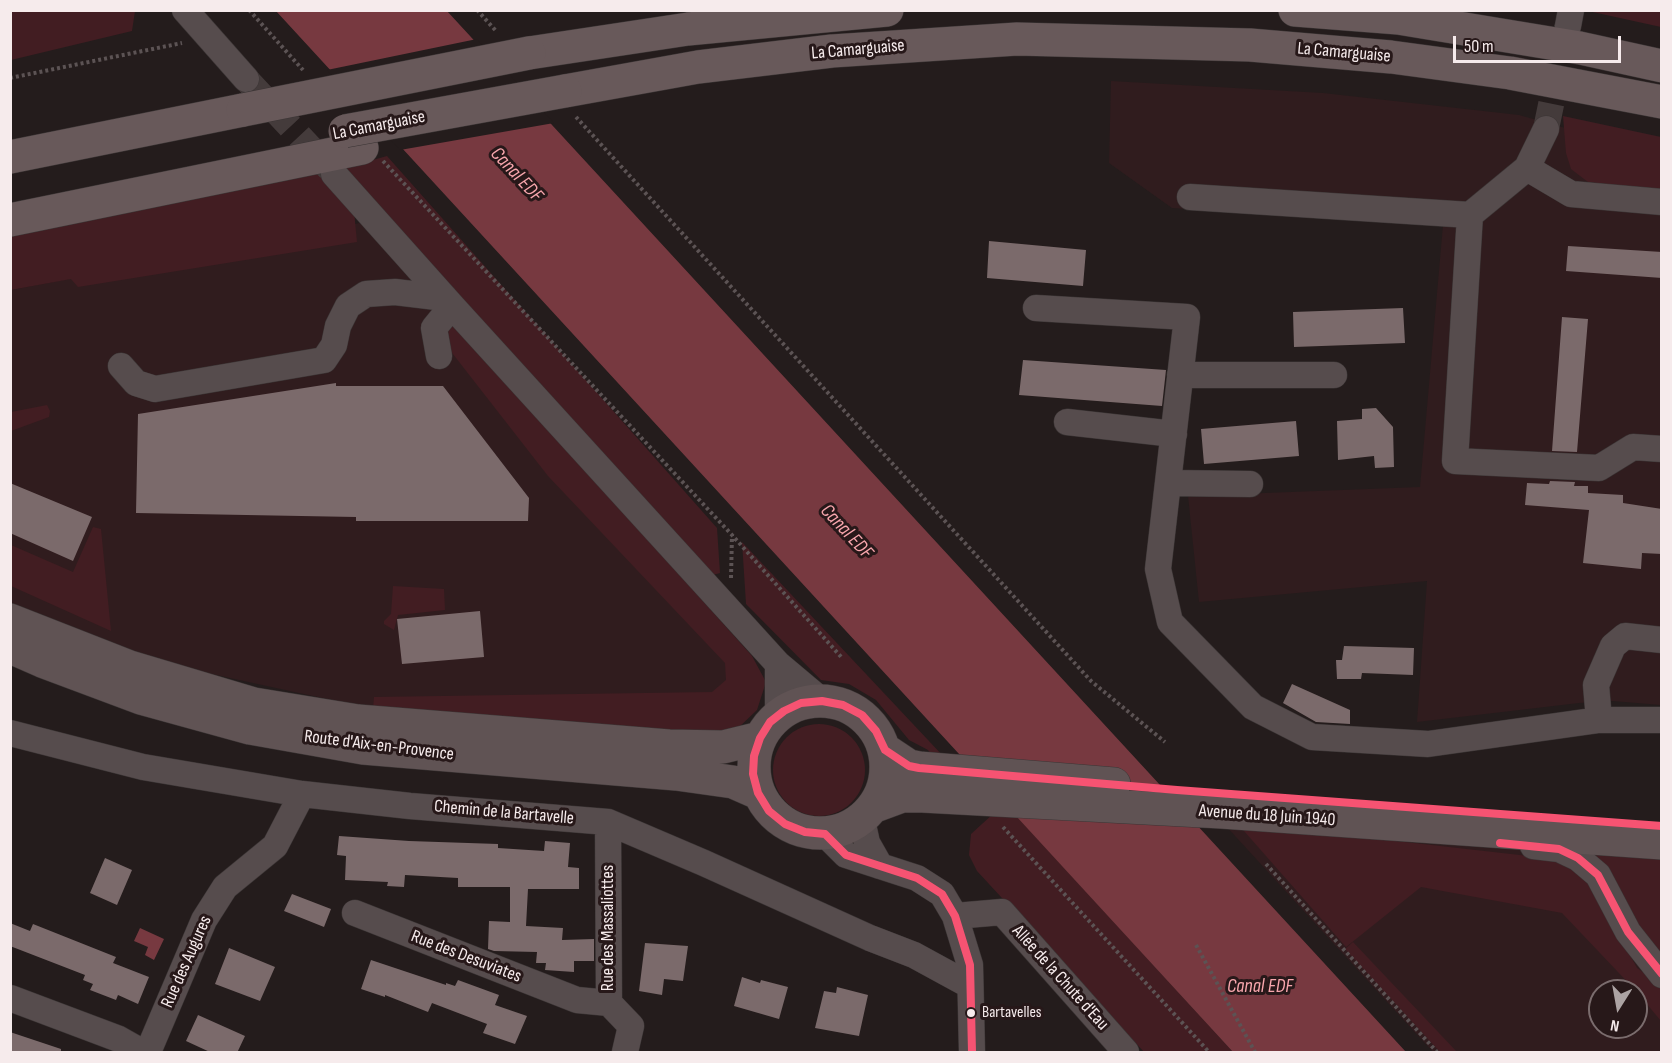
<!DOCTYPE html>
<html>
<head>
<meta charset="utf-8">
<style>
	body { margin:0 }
	#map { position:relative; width:1672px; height:1063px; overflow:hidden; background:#241c1c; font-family:"Sofia Sans Condensed",sans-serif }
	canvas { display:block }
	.frame { position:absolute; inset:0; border:12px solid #f6ebec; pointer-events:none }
	.north { position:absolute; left:1588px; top:979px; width:60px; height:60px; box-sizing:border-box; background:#271819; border:2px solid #7a6c6d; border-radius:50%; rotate:191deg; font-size:16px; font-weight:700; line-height:24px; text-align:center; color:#f6ebec }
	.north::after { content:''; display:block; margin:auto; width:21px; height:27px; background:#aca3a3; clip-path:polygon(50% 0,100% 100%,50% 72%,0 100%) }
	.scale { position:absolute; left:1453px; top:36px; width:168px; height:27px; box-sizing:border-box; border:3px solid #f6ebec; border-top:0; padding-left:8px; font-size:18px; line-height:21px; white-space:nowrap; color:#f6ebec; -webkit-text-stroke:4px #271819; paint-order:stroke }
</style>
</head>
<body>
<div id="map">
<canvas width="1672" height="1063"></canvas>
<div class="frame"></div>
<div class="north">N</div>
<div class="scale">50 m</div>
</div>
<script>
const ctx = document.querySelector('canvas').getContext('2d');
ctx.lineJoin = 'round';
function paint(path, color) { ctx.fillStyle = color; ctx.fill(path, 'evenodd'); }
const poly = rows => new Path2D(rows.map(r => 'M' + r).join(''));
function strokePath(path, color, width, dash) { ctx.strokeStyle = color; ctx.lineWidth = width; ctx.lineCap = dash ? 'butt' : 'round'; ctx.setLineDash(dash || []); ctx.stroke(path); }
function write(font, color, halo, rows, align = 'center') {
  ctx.font = font + ' "Sofia Sans Condensed",sans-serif'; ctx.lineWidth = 6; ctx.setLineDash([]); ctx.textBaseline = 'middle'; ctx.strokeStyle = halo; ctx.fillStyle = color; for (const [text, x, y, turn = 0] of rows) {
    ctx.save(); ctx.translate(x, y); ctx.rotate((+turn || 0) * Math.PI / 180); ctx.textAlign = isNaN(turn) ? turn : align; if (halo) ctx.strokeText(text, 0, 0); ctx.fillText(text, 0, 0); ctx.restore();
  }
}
paint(poly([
	[1111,81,1323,93,1519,115,1661,155,1661,705,1613,701,1579,703,1417,722,1427,581,1199,602,1188,496,1420,487,1443,225,1172,208,1109,163],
	[365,222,752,656,757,710,373,709,193,670,108,648,11,607,11,290],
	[1225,825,1661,854,1661,1052,1433,1052],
	[1600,991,1636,991,1636,1027,1600,1027]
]), '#301c1e');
paint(poly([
	[10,11,11,10,135,11,132,31,11,60],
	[1588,11,1661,11,1661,27],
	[1563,116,1661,137,1661,190,1588,182,1571,169,1566,153],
	[387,156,717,528,720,573,713,575,344,168],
	[328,170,353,200,357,242,78,287,71,279,11,290,11,231],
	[454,323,752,656,766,682,757,710,736,730,704,735,373,709,374,697,712,692,726,680,725,663,548,476,442,340],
	[47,405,50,411,49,417,11,431,11,412],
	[93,527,101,529,111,631,11,586,11,545,73,572],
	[742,542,944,757,932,756,928,750,909,740,876,700,849,684,821,680,746,604],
	[393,586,444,589,445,610,398,615,394,630,384,624,384,621,391,614],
	'773 770a46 46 0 1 1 92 0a46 46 0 1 1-92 0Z',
	[1005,803,1233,1052,1144,1052,977,871,969,855,971,834],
	[1237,823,1555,859,1567,864,1592,885,1637,968,1661,985,1661,1021,1636,991,1562,913,1421,887,1346,947],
	[1593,853,1661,859,1661,958,1641,934,1612,876],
	[1353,942,1457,1052,1440,1052,1345,949]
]), '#421d22');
paint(poly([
	[276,11,447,11,1406,1052,1233,1052],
	[140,928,164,939,154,960,145,955,148,947,134,941]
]), '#773940');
paint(poly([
	[477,39,554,123,400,150,327,70]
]), '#241c1c');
paint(poly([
	[989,241,1086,250,1083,286,987,278],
	[1568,246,1662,252,1662,278,1566,271],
	[1403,308,1405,343,1294,347,1293,312],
	[1562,317,1588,319,1577,452,1552,451],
	[1023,360,1166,370,1162,406,1019,395],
	[336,383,336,386,443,386,529,498,528,521,356,521,356,517,136,513,138,414],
	[1376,408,1393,427,1394,467,1375,468,1374,456,1338,460,1337,421,1362,419,1362,409],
	[1296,421,1299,456,1204,464,1201,429],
	[1550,481,1575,482,1574,486,1588,486,1588,493,1623,495,1623,503,1662,509,1662,554,1642,553,1641,569,1583,563,1589,510,1525,505,1527,483,1549,484],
	[10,483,92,517,73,561,10,533],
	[480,611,484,657,402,664,397,619],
	[1344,646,1414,648,1413,675,1362,673,1361,679,1337,679,1336,660,1342,660],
	[1292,684,1350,710,1350,724,1316,722,1283,703],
	[339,836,409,841,498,844,498,848,544,851,545,841,570,843,568,867,579,868,579,889,528,889,526,926,563,928,562,940,594,939,594,961,574,961,574,972,545,970,546,963,536,963,537,952,494,951,488,949,489,921,510,922,510,887,458,887,458,878,405,875,404,887,387,886,388,882,345,880,346,856,337,855],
	[105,858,132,870,117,905,90,893],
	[292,894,331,909,324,927,284,911],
	[10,923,30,931,33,924,116,957,113,963,149,977,138,1004,118,995,116,1000,90,990,93,984,83,980,85,975,10,946],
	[645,943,688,946,683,981,664,979,662,995,639,991],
	[229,948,275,967,260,1001,215,984],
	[371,960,446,985,446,983,455,986,458,980,499,995,495,1005,527,1016,515,1044,483,1033,487,1024,432,1003,428,1012,385,995,385,997,361,989],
	[742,977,760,983,761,980,788,987,779,1019,734,1006],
	[837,987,868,995,859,1036,815,1028,824,991,836,993],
	[198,1015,245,1036,237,1053,212,1053,186,1041],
	[10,1032,61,1049,61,1053,10,1053]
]), '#7b6a6b');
strokePath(poly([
	[246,79,330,169],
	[1546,129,1567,27]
]), '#443b3b', 26, [26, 13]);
const minor = poly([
	[185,10,246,79],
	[1568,26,1571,10],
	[1527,168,1546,129],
	[334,174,452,306,778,664,822,701],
	[1190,197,1470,215],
	[1662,202,1571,194,1527,168,1470,215,1455,461,1599,468,1633,447,1662,449],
	[1036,308,1187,317,1158,569,1170,622,1253,707,1312,737,1428,744,1599,720,1662,720],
	[439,356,434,328,452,306],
	[121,366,136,383,155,389,324,360,334,345,338,326,348,306,366,294,395,292,445,298],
	[1180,375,1334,375],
	[1067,422,1174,434],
	[1168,483,1250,484],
	[778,716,778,664],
	[1599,720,1596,685,1613,646,1625,636,1662,640],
	[10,733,143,767,302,794,410,806,608,822,704,863,870,938,914,955,969,985],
	[862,820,867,843,880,866],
	[825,834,846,855,917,878,942,894,955,916,970,965,972,1052],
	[1533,846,1559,849,1578,858,1598,875,1628,932,1662,975],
	[355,913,577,1000,609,1003,608,822],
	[955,916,1002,912,1126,1052],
	[10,998,119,1039,142,1052],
	[609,1003,631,1026,625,1052],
	[148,1052,204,920,225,887,275,846,302,794]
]);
const major = poly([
	[10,620,130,667,254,704,358,721,669,746,723,747,760,738],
	[10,647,42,661,141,698,250,728,363,748,676,774,733,782,758,793],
	'754 767a66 66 0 1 1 132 0a66 66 0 1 1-132 0Z',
	[885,750,909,766,919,768,1114,784],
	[875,806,902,796,922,796,1221,812,1662,843]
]);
const highway = poly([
	[1295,10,1398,18,1580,48,1662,66],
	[529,53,688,29,887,10],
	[565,91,698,67,832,51,1017,39,1250,45,1391,57,1510,73,1662,102],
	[10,157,243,110],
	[10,220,362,148]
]);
strokePath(minor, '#3c3636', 27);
strokePath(major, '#3c3636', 34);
strokePath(highway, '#3c3636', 34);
strokePath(poly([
	[249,10,303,70],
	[477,10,497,32],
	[10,78,182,43],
	[576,117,1091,681,1165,742],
	[383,161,732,535,843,659],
	[731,578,732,535],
	[1003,827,1209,1052],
	[1266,864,1437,1052],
	[1196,945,1255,1052]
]), '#5c5354', 4, [3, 3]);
strokePath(minor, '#564c4d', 26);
strokePath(major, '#605354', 33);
strokePath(highway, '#68595a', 33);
const highwayBridge = poly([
	[243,110,529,53],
	[345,131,565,91]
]);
strokePath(highwayBridge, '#3c3636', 34, []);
strokePath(highwayBridge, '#68595a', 33);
strokePath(poly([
	[1500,843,1559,849,1578,858,1598,875,1628,932,1662,974],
	[972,1052,970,965,955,916,942,894,917,878,846,855,825,834,805,832,785,824,769,811,758,793,753,774,754,756,760,738,770,722,784,711,801,703,822,701,843,705,862,715,876,731,885,750,909,766,919,768,1177,790,1662,826]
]), '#f65372', 8);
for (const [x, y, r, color] of [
	[971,1013,5,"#f6ebec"]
]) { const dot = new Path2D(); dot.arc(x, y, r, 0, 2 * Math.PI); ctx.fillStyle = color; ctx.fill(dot); strokePath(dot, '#271819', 2); }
write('16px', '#f6ebec', '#271819', [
	["Bartavelles",982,1013]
], 'left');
write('18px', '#f6ebec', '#271819', [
	["La Camarguaise",858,50,-5],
	["La Camarguaise",1344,53,5],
	["La Camarguaise",379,126,-11],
	["Route d'Aix-en-Provence",379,746,7],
	["Chemin de la Bartavelle",504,813,5],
	["Avenue du 18 Juin 1940",1267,816,4],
	["Rue des Massaliottes",608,928,-90],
	["Rue des Desuviates",466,957,21],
	["Rue des Augures",187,962,-66],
	["Allée de la Chute d'Eau",1060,978,48]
]);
write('italic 20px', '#f8a6ad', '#271819', [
	["Canal EDF",516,175,47],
	["Canal EDF",846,532,47],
	["Canal EDF",1260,987]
]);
</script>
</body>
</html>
